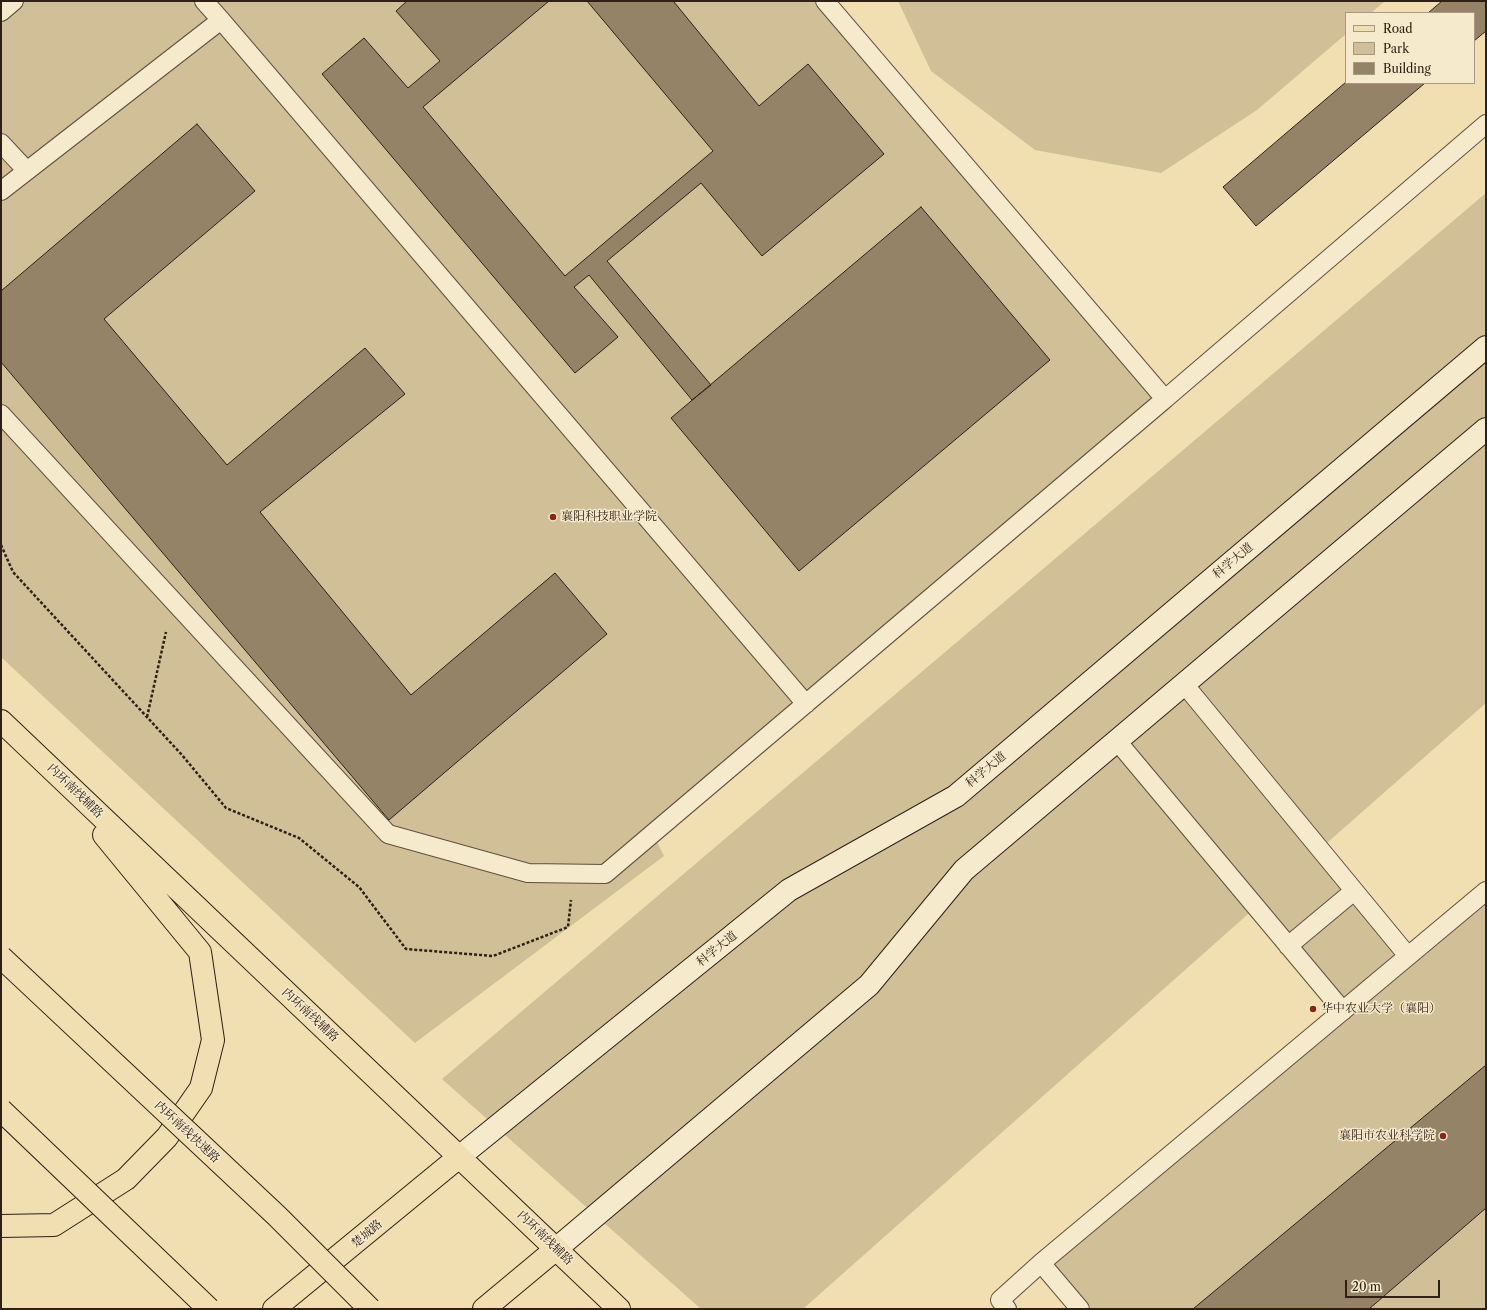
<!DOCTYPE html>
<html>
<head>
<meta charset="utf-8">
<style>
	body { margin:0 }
	#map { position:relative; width:1487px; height:1310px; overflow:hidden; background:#f1dfb2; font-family:"Libre Caslon Text",serif }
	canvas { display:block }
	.frame { position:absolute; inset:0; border:2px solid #2f2015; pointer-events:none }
	.legend { position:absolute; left:1345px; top:12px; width:130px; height:72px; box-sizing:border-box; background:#f6eacd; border:1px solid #a69983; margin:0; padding:5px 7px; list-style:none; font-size:12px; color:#2f2015 }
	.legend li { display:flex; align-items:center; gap:8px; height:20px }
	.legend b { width:20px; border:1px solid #a69983 }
	.scale { position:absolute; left:1345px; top:1280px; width:95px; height:18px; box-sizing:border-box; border:2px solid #2f2015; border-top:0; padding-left:5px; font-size:12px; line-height:14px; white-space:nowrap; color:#2f2015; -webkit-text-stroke:3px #f6eacd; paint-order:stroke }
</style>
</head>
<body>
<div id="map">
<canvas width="1487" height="1310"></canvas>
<div class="frame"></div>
<ul class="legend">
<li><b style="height:5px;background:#f1dfb2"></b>Road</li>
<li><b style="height:11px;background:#d0bf97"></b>Park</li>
<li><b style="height:11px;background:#948367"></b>Building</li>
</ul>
<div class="scale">20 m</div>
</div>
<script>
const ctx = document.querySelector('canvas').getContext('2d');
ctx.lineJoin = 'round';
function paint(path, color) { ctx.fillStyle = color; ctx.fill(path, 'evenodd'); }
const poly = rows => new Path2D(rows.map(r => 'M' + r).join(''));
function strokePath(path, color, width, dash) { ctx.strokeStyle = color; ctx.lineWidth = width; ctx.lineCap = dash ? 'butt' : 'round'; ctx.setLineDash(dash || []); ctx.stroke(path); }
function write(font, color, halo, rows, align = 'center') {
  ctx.font = font + ' "Libre Caslon Text","Noto Serif SC",serif'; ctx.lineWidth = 3; ctx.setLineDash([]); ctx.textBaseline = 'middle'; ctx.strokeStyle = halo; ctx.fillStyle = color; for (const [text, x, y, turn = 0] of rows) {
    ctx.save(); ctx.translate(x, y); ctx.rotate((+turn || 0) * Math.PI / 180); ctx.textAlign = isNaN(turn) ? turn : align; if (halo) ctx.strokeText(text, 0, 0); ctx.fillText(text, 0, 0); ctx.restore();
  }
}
paint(poly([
	[14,1,825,1,1165,399,653,834,664,856,415,1043,1,657,1,12],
	[898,1,1385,1,1371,13,1346,13,1346,34,1257,110,1161,173,1035,150,931,71],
	[1486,193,1486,703,1320,849,1408,956,1486,891,1486,1309,1080,1309,1041,1263,1343,1011,1256,907,803,1309,701,1309,442,1079]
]), '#d0bf97');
const building = poly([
	[407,1,549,1,423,107,565,276,713,151,587,1,675,1,674,2,759,106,808,64,884,154,762,256,701,183,607,261,711,385,692,400,589,275,574,287,618,337,575,373,322,74,364,38,408,88,440,61,396,11,407,1],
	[1442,1,1486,1,1486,31,1474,41,1474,13,1428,13,1442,1],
	[1346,82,1425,83,1256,226,1223,187,1346,82],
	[197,124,255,191,104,319,227,465,365,348,405,394,260,512,411,695,555,573,607,634,389,820,1,362,1,291,197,124],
	[921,207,1050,360,799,571,671,418,921,207],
	[1486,1065,1486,1208,1369,1309,1193,1309,1486,1065]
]);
paint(building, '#948367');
strokePath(building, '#2f2015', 1);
const lane = poly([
	[1,12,14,1],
	[221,20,806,704],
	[1,143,27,171],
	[1,191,221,20,204,1],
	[1165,399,1486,124],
	[1,414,388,834,528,873,605,874,1165,399,825,1],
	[1184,684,1408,956],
	[1117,741,1343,1011],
	[1288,946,1354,891],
	[1007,1309,1000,1300,1041,1263],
	[1080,1309,1041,1263,1486,891]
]);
const secondary = poly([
	[459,1157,789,890,956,796,1486,347],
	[556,1249,869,985,964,870,1486,429]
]);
const primary = poly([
	[1,721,619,1309],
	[1,1226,54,1225,126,1179,167,1137,201,1088,213,1040,200,952,104,835],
	[274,1309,459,1157],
	[484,1309,556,1249]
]);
strokePath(lane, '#60503c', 20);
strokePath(secondary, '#2f2015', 24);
strokePath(primary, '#2f2015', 24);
strokePath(poly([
	[1,545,13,572,182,755,226,808,299,838,359,887,406,949,493,956,568,927,571,900],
	[147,717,166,632]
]), '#2f2015', 2.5, [3, 2]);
strokePath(lane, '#f6eacd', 18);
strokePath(secondary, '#f6eacd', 22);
strokePath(primary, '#f1dfb2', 22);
const highwayBridge = poly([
	[1,957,277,1216,370,1309],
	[1,1110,209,1309]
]);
strokePath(highwayBridge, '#2f2015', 24, []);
strokePath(highwayBridge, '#f1dfb2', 22);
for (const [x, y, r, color] of [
	[553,517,4,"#8f2418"],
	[1313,1009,4,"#8f2418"],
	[1443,1136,4,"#8f2418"]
]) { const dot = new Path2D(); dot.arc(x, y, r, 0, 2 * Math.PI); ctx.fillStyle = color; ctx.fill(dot); strokePath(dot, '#f6eacd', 1.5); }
write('12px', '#2f2015', '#f6eacd', [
	["襄阳科技职业学院",561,517],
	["华中农业大学（襄阳）",1321,1009],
	["襄阳市农业科学院",1435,1136,"right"]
], 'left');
write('12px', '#2f2015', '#f6eacd', [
	["科学大道",1233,561,-40],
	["科学大道",986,770,-40],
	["内环南线辅路",75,791,44],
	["科学大道",717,949,-39],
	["内环南线辅路",310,1015,43],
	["内环南线快速路",187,1132,43],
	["楚城路",367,1234,-40],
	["内环南线辅路",545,1238,44]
]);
</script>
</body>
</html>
